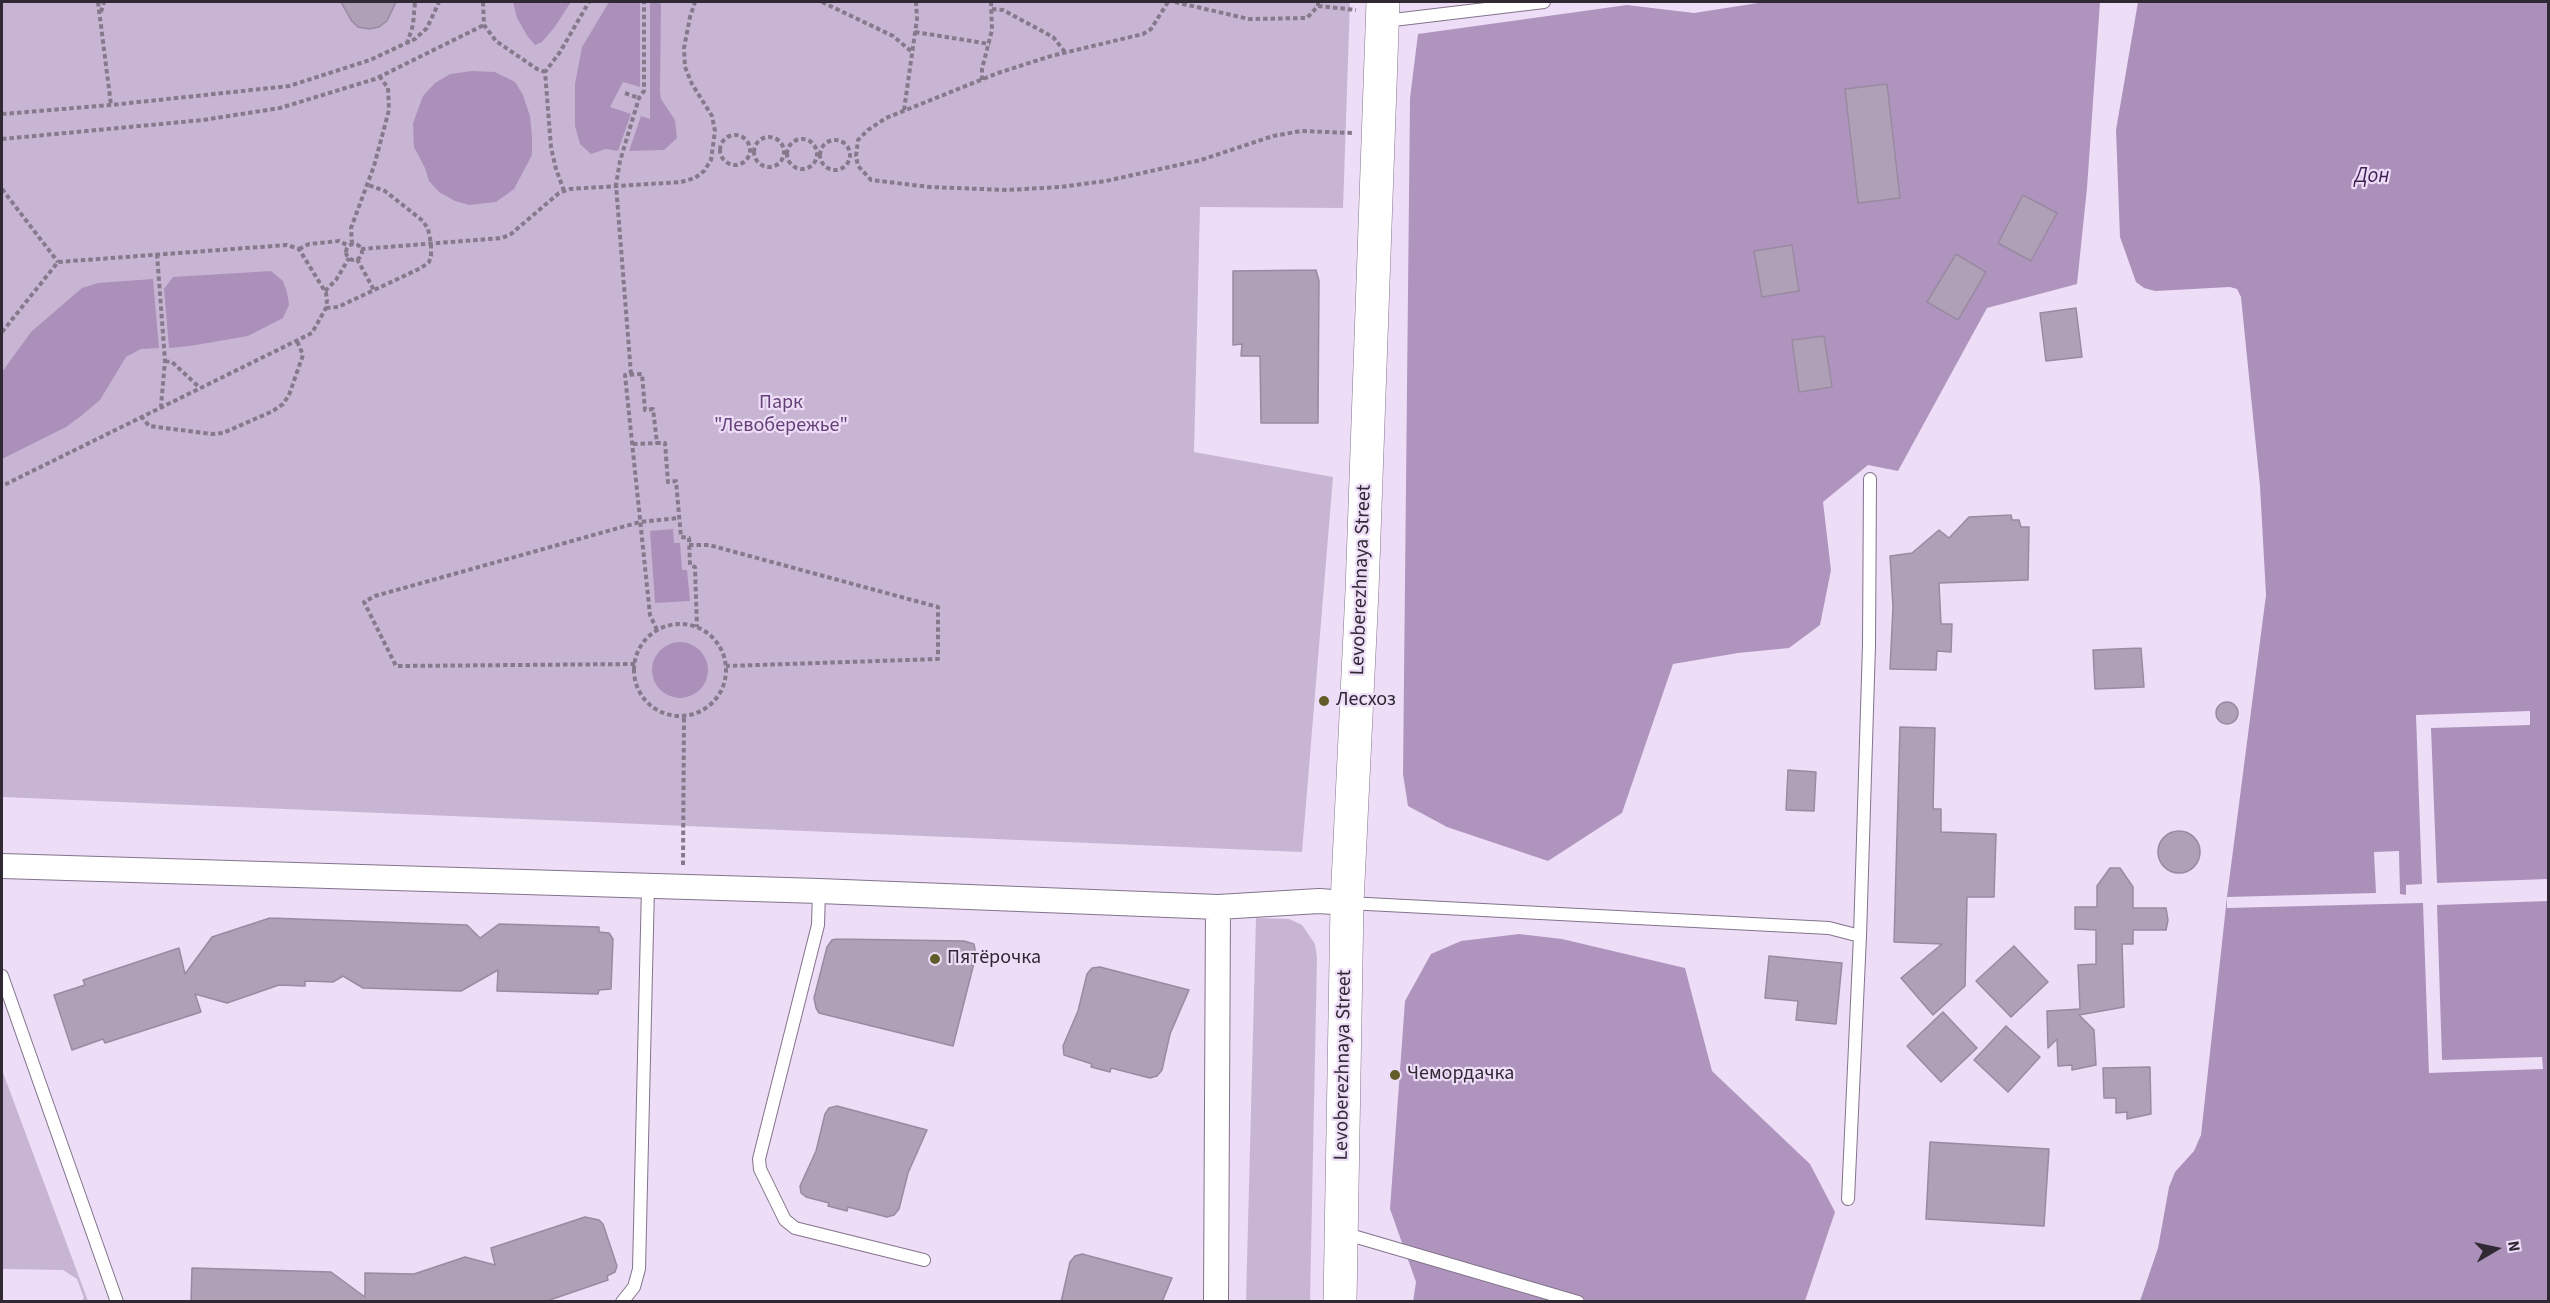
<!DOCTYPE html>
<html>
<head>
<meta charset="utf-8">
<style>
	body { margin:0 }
	#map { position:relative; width:2550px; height:1303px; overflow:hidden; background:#edddf7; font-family:"Source Sans 3",sans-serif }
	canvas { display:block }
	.frame { position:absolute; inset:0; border:3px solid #302933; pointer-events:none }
	.north { position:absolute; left:2466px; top:1219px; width:60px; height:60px; -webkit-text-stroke:4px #edddf7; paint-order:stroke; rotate:81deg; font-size:16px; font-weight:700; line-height:24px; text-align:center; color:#302933 }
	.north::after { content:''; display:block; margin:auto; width:21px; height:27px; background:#302933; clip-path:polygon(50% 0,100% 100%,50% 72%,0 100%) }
</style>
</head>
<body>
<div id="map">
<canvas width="2550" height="1303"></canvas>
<div class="frame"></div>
<div class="north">N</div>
</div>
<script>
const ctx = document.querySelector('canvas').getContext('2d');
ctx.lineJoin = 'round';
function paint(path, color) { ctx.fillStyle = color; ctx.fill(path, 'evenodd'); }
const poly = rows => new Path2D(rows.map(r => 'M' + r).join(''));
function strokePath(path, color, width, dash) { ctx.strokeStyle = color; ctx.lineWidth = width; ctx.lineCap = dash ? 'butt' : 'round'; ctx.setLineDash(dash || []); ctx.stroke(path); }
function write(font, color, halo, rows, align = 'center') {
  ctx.font = font + ' "Source Sans 3",sans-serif'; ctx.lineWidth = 4.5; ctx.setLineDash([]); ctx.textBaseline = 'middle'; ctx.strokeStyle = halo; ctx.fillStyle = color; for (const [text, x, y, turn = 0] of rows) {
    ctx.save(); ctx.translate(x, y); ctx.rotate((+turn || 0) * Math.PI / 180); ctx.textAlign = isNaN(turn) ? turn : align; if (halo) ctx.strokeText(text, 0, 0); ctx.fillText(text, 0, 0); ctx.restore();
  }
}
paint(poly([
	[2,2,1350,2,1343,208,1200,207,1194,452,1333,477,1302,852,2,797],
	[1256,918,1289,919,1302,925,1315,944,1317,958,1310,1301,1246,1301],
	[2,1070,88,1301,81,1301,84,1298,77,1279,63,1270,2,1269]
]), '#c8b5d4');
paint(poly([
	[1790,2,2100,2,2087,188,2077,284,1987,308,1898,471,1868,465,1823,502,1831,570,1820,625,1789,648,1738,653,1673,664,1622,813,1548,861,1447,827,1408,806,1403,774,1410,98,1418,34,1627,5,1694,13,1758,3],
	[1519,934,1562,939,1685,968,1712,1071,1810,1164,1835,1212,1805,1301,1413,1302,1416,1282,1390,1209,1405,1001,1431,954,1461,941]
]), '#af95be');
paint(poly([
	[513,2,571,2,554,28,542,42,535,45,528,37,517,18],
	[609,2,640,2,640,87,623,82,610,107,631,114,618,151,606,149,591,154,580,144,575,126,575,84,582,47],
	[650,2,659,2,661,5,660,92,661,99,675,120,677,138,664,150,629,151,641,116,650,119],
	[2138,2,2548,2,2548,1301,2140,1301,2158,1248,2169,1187,2175,1172,2194,1151,2201,1135,2227,897,2266,595,2260,486,2241,297,2237,289,2230,287,2155,291,2144,288,2136,282,2120,237,2116,130],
	[472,71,495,72,515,82,523,95,530,116,532,136,532,155,514,189,496,202,469,205,455,201,439,192,429,181,425,168,414,147,413,123,423,96,435,83,450,74],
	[271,271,283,281,287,292,289,305,283,318,248,336,190,346,169,348,164,289,173,277],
	[153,279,159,348,141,349,126,357,100,400,81,416,66,427,2,459,2,372,31,332,82,288,98,283],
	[673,529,674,543,680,543,682,570,687,570,690,601,655,603,650,531],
	'652 670a28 28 0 1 1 56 0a28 28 0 1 1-56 0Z'
]), '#ab91ba');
paint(poly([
	[2530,711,2530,725,2431,728,2437,883,2548,879,2548,901,2437,905,2442,1060,2542,1057,2543,1069,2429,1073,2423,903,2227,908,2227,897,2376,893,2374,852,2399,851,2400,894,2406,895,2406,885,2422,884,2416,715]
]), '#edddf7');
const building = poly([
	[341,2,396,2,387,21,379,27,369,29,358,27,351,20,341,2],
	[1887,84,1900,198,1858,203,1845,89,1887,84],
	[2023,195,2057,213,2031,261,1998,243,2023,195],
	[1792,245,1799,291,1762,297,1754,251,1792,245],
	[1956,254,1986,272,1958,320,1927,302,1956,254],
	[1316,270,1319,281,1318,423,1261,423,1260,356,1241,356,1242,344,1233,345,1233,271,1316,270],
	[2076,308,2082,357,2046,361,2040,313,2076,308],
	[1824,336,1832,387,1799,392,1792,340,1824,336],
	[2011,515,2012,520,2019,520,2021,527,2029,527,2028,580,1939,583,1941,624,1952,624,1951,652,1937,651,1936,670,1890,669,1893,607,1890,556,1912,553,1939,530,1949,538,1969,517,2011,515],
	[2141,648,2144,687,2095,689,2093,650,2141,648],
	'2216 713a11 11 0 1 1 22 0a11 11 0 1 1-22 0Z',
	[1900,727,1935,728,1933,809,1941,809,1941,832,1996,834,1994,897,1967,897,1965,986,1933,1015,1901,978,1942,944,1894,942,1900,727],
	[1788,770,1816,772,1814,811,1786,810,1788,770],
	'2158 852a21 21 0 1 1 42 0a21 21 0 1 1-42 0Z',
	[2110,868,2120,868,2133,887,2133,908,2166,908,2168,920,2166,930,2133,930,2133,944,2122,944,2124,1007,2079,1015,2094,1030,2096,1065,2072,1070,2072,1065,2058,1066,2057,1039,2048,1048,2047,1011,2080,1009,2078,965,2096,964,2096,930,2075,929,2075,907,2097,907,2097,886,2110,868],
	[270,918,467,925,480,938,499,924,599,927,599,932,609,933,613,939,611,989,599,990,598,994,497,991,498,970,461,991,363,988,343,976,333,982,305,981,305,986,279,985,227,1003,195,994,201,1012,105,1043,103,1039,72,1050,54,995,85,985,83,980,179,948,185,974,212,937,270,918],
	[837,939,964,941,974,944,976,955,953,1046,819,1013,816,1008,814,998,827,947,832,940,837,939],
	[2014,946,2048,982,2011,1017,1976,981,2014,946],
	[1769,956,1842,963,1836,1024,1796,1020,1798,1001,1765,998,1769,956],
	[1100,967,1189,990,1170,1034,1162,1070,1157,1076,1150,1078,1111,1068,1110,1072,1091,1067,1092,1064,1064,1055,1063,1046,1078,1011,1087,974,1092,968,1100,967],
	[1943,1012,1977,1048,1941,1082,1907,1046,1943,1012],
	[2006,1026,2040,1057,2008,1092,1974,1060,2006,1026],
	[2150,1067,2151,1114,2127,1119,2127,1112,2116,1113,2116,1098,2104,1098,2103,1068,2150,1067],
	[837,1106,927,1130,908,1173,899,1209,894,1215,887,1217,848,1207,847,1211,828,1206,829,1203,806,1197,801,1193,800,1186,816,1151,825,1114,829,1108,837,1106],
	[1930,1142,2049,1149,2044,1226,1926,1219,1930,1142],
	[585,1217,599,1220,603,1224,617,1266,615,1272,607,1276,608,1280,544,1302,191,1302,192,1268,331,1272,365,1297,365,1273,414,1274,465,1257,495,1265,491,1248,585,1217],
	[1082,1254,1172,1278,1162,1302,1061,1302,1070,1262,1075,1256,1082,1254]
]);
paint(building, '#afa0b8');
strokePath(building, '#998aa2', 1.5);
const lane = poly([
	[1385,21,1544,2],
	[819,891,818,925,759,1159,760,1169,785,1220,795,1228,924,1260],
	[1348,903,1829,928,1860,936,1869,645,1870,479],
	[2,976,117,1302],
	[1848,1199,1860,936],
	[1343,1233,1578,1302],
	[622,1302,634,1287,639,1269,648,887]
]);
const street = poly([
	[2,866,819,891,1218,907,1319,901,1347,903],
	[1216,1302,1218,907]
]);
const secondary = poly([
	[1340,1302,1347,903,1362,591,1383,2]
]);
strokePath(lane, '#82748b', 14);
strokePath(street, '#82748b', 26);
strokePath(secondary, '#82748b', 34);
strokePath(poly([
	[98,2,111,105],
	[483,2,484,25,496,41,537,69,545,72],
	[822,2,893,36,912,52],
	[1168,2,1151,29,1143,34,1051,56,998,73,886,118,868,130,858,140,856,156,858,166,871,180,930,187,1007,190,1060,187,1106,181,1201,160,1273,136,1301,131,1353,133],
	[1175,2,1249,19,1307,18,1318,6,1318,2],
	[1318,6,1356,10],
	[992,9,1003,10,1053,37,1065,52],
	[101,12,104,2],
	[915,32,990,44],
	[407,44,413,25,415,2],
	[982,80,982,69,992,30,991,2],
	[625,93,639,98],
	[904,110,917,19,916,2],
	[2,114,111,105,289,86,370,60,415,39,427,28,439,2],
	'720 150a15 15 0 1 1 30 0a15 15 0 1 1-30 0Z',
	'754 152a15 15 0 1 1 30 0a15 15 0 1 1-30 0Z',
	'787 154a15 15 0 1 1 30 0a15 15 0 1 1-30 0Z',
	[2,139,203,120,280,108,375,79,484,25],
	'820 155a15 15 0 1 1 30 0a15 15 0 1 1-30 0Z',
	[2,189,58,262],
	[564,191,556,169,551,147,545,72,560,52,589,2],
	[352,244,351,228,374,166,389,110,388,88,380,77],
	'346 252a8 8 0 1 1 16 0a8 8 0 1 1-16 0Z',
	[299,249,309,244,339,241,349,246],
	[361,249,502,238,511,234,559,193,570,189,681,182,695,178,704,171,711,160,715,131,712,116,692,84,685,67,684,48,690,17,695,2],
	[157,254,165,361,161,406],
	[357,259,374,290],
	[325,291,336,280,349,258],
	[326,308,338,307,421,268,429,262,431,256,431,243,428,229,423,221,385,191,368,185],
	[2,332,58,262,287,245,299,249,326,293,327,300,326,308,312,333,2,486],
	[165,361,172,362,199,387],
	[631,374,616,185,620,161,639,98,644,91,644,2],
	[141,416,149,426,212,434,223,433,273,411,283,404,289,395,303,355,297,341],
	[633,444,657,443],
	[689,545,709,545,938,607,938,659,726,666],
	'634 670a46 46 0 1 1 92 0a46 46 0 1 1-92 0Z',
	[657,630,650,615,625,375,642,374,645,410,653,409,657,443,665,443,668,482,676,481,681,537,689,538,690,565,695,567,697,627],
	[635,664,396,666,364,602,375,596,640,522,679,518],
	[683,865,684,716]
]), '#857a8c', 4, [4.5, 3]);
strokePath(lane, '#fff', 12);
strokePath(street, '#fff', 24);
strokePath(secondary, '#fff', 33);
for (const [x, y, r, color] of [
	[1324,701,6,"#615c28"],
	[935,959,6,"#615c28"],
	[1395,1075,6,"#615c28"]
]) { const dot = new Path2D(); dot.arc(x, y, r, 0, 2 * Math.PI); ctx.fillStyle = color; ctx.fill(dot); strokePath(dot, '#edddf7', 2); }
write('20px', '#654178', '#edddf7', [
	["Парк",781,404],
	["\"Левобережье\"",781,427]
]);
write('20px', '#302933', '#edddf7', [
	["Levoberezhnaya Street",1362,580,-88],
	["Levoberezhnaya Street",1344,1065,-89]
]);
write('20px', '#302933', '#edddf7', [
	["Лесхоз",1336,701],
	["Пятёрочка",947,959],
	["Чемордачка",1407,1075]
], 'left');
write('italic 21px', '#421f54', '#edddf7', [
	["Дон",2372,177]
]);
</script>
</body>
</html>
